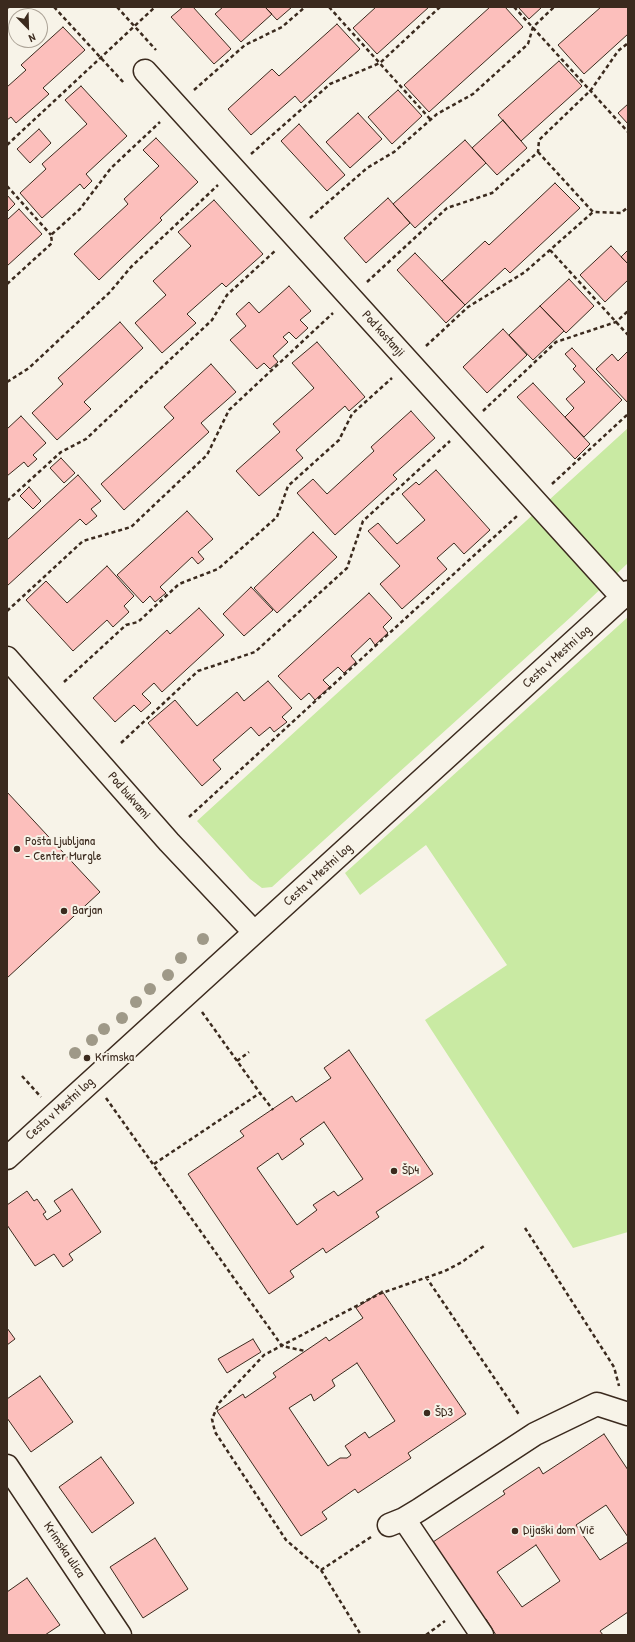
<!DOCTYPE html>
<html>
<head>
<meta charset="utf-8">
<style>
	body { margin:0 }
	#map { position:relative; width:635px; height:1642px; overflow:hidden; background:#f7f3e8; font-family:"Patrick Hand",sans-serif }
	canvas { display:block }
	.frame { position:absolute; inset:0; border:8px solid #3b2a1e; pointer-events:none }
	.north { position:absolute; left:8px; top:8px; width:40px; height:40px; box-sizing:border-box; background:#f7f3e8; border:1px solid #aca397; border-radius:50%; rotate:157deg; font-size:11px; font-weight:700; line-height:16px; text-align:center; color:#3b2a1e }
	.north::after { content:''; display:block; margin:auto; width:14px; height:18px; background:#3b2a1e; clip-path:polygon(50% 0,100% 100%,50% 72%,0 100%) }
</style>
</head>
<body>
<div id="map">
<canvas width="635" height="1642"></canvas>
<div class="frame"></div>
<div class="north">N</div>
</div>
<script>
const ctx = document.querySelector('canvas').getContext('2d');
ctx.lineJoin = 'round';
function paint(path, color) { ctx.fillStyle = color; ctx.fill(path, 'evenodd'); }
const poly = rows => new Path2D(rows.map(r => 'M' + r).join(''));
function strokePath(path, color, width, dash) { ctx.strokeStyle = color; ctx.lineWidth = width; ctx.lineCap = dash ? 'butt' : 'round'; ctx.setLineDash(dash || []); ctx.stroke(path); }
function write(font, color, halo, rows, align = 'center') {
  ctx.font = font + ' "Patrick Hand",sans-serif'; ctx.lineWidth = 4; ctx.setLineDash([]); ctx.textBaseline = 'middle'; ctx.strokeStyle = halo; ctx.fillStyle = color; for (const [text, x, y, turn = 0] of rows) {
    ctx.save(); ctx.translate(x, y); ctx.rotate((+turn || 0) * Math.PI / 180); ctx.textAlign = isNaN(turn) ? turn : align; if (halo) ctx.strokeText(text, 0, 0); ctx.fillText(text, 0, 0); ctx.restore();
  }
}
paint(poly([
	[628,428,628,563,572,616,272,887,262,888,250,879,197,821],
	[628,617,628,1232,573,1248,425,1020,507,965,426,845,360,895,345,873]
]), '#c9eaa3');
const building = poly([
	[183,7,193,7,231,49,214,64,171,17,183,7],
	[223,7,265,7,272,14,241,42,215,14,223,7],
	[265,7,292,7,277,20,265,7],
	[376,7,429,7,377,54,353,28,376,7],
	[490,7,505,7,523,27,429,112,404,85,490,7],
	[518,7,542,7,529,19,518,7],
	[601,7,628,7,628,34,584,74,558,45,601,7],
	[337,24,360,49,301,103,295,96,251,135,228,109,272,69,279,76,337,24],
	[63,27,85,50,43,88,49,94,16,123,11,117,7,120,7,87,26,70,21,65,63,27],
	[559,61,582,86,521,141,498,115,559,61],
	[81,86,127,136,86,174,92,181,84,189,80,184,42,218,20,193,46,169,42,164,87,124,65,100,81,86],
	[398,90,422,116,392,144,368,117,398,90],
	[628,104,628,124,618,113,628,104],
	[358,113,382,139,350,168,326,142,358,113],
	[503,120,527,148,497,175,472,148,503,120],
	[299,124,345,175,327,191,281,141,299,124],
	[39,129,51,143,30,163,17,149,39,129],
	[156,138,198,182,160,218,162,220,99,280,74,254,128,204,124,199,159,166,143,150,156,138],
	[465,140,486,163,415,228,393,204,465,140],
	[555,183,580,208,510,273,505,268,465,305,442,281,485,241,489,245,555,183],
	[7,195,15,204,7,212,7,195],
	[388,198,410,223,366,263,344,238,388,198],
	[214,200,263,254,226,287,222,283,187,314,196,323,162,353,135,323,166,295,153,281,191,246,178,232,214,200],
	[19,209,42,234,7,266,7,220,19,209],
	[611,246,628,264,628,280,605,302,580,275,611,246],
	[628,250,628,264,621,257,628,250],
	[415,253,465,305,446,323,397,270,415,253],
	[569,279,594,306,566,333,540,306,569,279],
	[289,286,311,311,300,320,308,328,296,339,289,332,283,337,288,342,273,356,278,362,270,369,264,363,257,369,230,340,246,326,236,314,249,302,259,313,289,286],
	[540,306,564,331,533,360,509,335,540,306],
	[120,322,143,348,84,402,91,409,57,440,32,413,63,384,58,378,120,322],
	[503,329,527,355,487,393,463,367,503,329],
	[317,342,365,397,349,411,345,406,296,450,303,458,259,496,236,471,280,432,273,424,314,388,292,363,317,342],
	[572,348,622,400,584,437,565,417,574,408,566,399,585,382,573,369,576,366,565,354,572,348],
	[628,351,628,403,596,369,612,354,618,361,628,351],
	[211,364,236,392,201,423,209,432,124,510,101,484,174,418,164,407,211,364],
	[533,383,590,444,575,459,517,397,533,383],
	[411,411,435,438,393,475,397,479,335,535,297,493,313,479,327,494,374,451,371,447,411,411],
	[21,416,46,443,33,455,37,459,28,467,24,462,7,476,7,429,21,416],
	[61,458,75,473,64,483,50,468,61,458],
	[436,470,490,530,464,554,454,543,437,558,447,569,402,609,380,584,400,566,368,531,378,523,397,544,425,520,402,494,416,482,419,485,436,470],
	[78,475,101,501,91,509,97,516,86,525,80,519,7,586,7,540,78,475],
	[29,487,41,501,33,509,20,496,29,487],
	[187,511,213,539,198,552,204,559,198,564,192,557,160,587,166,593,155,602,150,596,143,603,117,575,187,511],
	[313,532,337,557,277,613,254,588,313,532],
	[107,566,134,596,124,606,129,612,113,627,107,620,73,651,26,600,46,581,67,603,107,566],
	[251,587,273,610,244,636,223,614,251,587],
	[369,593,392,618,383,627,388,633,375,645,370,638,351,656,356,662,344,673,338,667,323,680,330,687,315,700,309,693,301,700,278,676,369,593],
	[199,608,224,635,162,692,154,683,142,694,151,703,141,712,134,705,115,722,93,698,167,630,170,634,199,608],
	[268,681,292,708,282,717,287,722,274,732,270,727,259,736,251,727,213,760,221,769,202,786,148,723,175,700,197,726,237,692,244,701,268,681],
	[7,792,100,892,7,978,7,792],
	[349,1050,433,1174,376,1212,379,1217,326,1253,323,1248,290,1271,294,1277,269,1294,188,1174,244,1136,240,1131,292,1096,296,1102,331,1078,324,1068,349,1050],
	[324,1122,363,1179,338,1196,334,1191,313,1205,317,1210,297,1225,257,1168,278,1153,282,1160,304,1144,300,1139,324,1122],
	[72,1189,101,1232,69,1254,73,1260,63,1267,54,1254,35,1266,7,1225,7,1205,27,1191,34,1201,37,1199,46,1212,43,1214,47,1220,61,1211,54,1201,72,1189],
	[382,1291,466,1414,408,1453,411,1458,358,1493,355,1489,322,1512,327,1519,301,1536,217,1411,243,1394,245,1398,276,1377,273,1373,326,1337,329,1341,363,1318,356,1308,382,1291],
	[357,1363,395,1421,369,1438,365,1432,345,1446,351,1455,347,1458,340,1458,328,1466,289,1408,311,1394,314,1401,335,1386,332,1380,357,1363],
	[7,1328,15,1339,7,1345,7,1328],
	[253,1339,261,1352,227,1373,218,1359,253,1339],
	[40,1376,73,1422,31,1452,7,1418,7,1399,40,1376],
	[604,1434,628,1470,628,1537,606,1505,576,1525,600,1560,628,1542,628,1612,600,1631,603,1635,496,1635,486,1619,483,1621,467,1597,469,1595,433,1542,505,1494,503,1491,539,1467,543,1474,604,1434],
	[536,1545,560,1581,522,1607,497,1572,536,1545],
	[101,1457,134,1503,92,1533,59,1487,101,1457],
	[155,1538,188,1589,143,1618,110,1567,155,1538],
	[27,1578,60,1625,45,1635,7,1635,7,1592,27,1578]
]);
paint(building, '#fcbfbc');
strokePath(building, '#3b2a1e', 1);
const minor = poly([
	[145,71,622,597],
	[7,658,169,842,254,932],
	[7,1158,628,592],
	[7,1466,120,1635],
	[404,1519,482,1635],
	[389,1525,404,1519,419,1510,535,1434,597,1404,628,1414]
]);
strokePath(minor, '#3b2a1e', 25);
strokePath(poly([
	[54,7,124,83],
	[117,7,156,50],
	[329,7,431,120],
	[514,7,628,132],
	[7,8,9,7],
	[194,90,245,45,282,27,305,7],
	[7,145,155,7],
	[538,152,593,212,621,213,628,207],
	[251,154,330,84,380,63,440,7],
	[7,186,51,235],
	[310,218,367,168,394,152,437,114,473,94,528,44,533,27,554,7],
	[550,250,628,335],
	[367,282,447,208,492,193,538,152,539,140,591,90,618,51,628,43],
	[7,284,52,243,51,235,80,209,111,168,160,122],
	[426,346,468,307,525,272,593,212],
	[7,382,29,368,110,292,131,267,218,185],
	[483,411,556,342,616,322,628,311],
	[552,484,628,414],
	[7,501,61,452,86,439,212,320,227,295,276,250],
	[7,611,83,541,131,527,207,455,229,410,333,313],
	[64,682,126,625,138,622,179,584,218,569,277,517,288,486,339,440,352,414,392,378],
	[121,743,198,671,255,652,347,568,363,521,450,441],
	[189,817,517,516],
	[202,1012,260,1093],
	[237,1061,249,1052],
	[22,1076,41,1097],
	[106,1098,282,1346,305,1351],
	[154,1164,260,1093,273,1110],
	[525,1228,614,1367,619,1386],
	[426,1277,520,1416],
	[371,1537,321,1570,286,1540,215,1432,212,1419,219,1403,264,1355,379,1294,445,1271,462,1262,484,1246],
	[321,1570,361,1635],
	[426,1635,445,1621]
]), '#3b2a1e', 2.5, [4, 3]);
strokePath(minor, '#f7f3e8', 22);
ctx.fillStyle = '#9f9988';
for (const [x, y] of [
	[203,939],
	[181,958],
	[168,975],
	[150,989],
	[136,1002],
	[122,1018],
	[104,1029],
	[92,1040],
	[75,1053]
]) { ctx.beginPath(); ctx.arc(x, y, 6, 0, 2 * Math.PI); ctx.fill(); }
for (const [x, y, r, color] of [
	[17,849,4,"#3b2a1e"],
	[64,911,4,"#3b2a1e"],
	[87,1058,4,"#3b2a1e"],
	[394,1171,4,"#3b2a1e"],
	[427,1413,4,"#3b2a1e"],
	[515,1531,4,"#3b2a1e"]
]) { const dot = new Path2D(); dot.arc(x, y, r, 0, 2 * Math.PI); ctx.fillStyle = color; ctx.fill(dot); strokePath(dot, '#f7f3e8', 1.5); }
write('13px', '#3b2a1e', '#f7f3e8', [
	["Pod kostanji",383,334,48],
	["Cesta v Mestni log",557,657,-42],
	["Pod bukvami",129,796,49],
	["Cesta v Mestni log",318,875,-42],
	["Cesta v Mestni log",60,1109,-42],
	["Krimska ulica",64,1550,56]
]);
write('13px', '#3b2a1e', '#f7f3e8', [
	["Pošta Ljubljana",25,842],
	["- Center Murgle",25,857],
	["Barjan",72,911],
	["Krimska",95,1058],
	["ŠD4",402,1171],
	["ŠD3",435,1413],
	["Dijaški dom Vič",523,1531]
], 'left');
</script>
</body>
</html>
